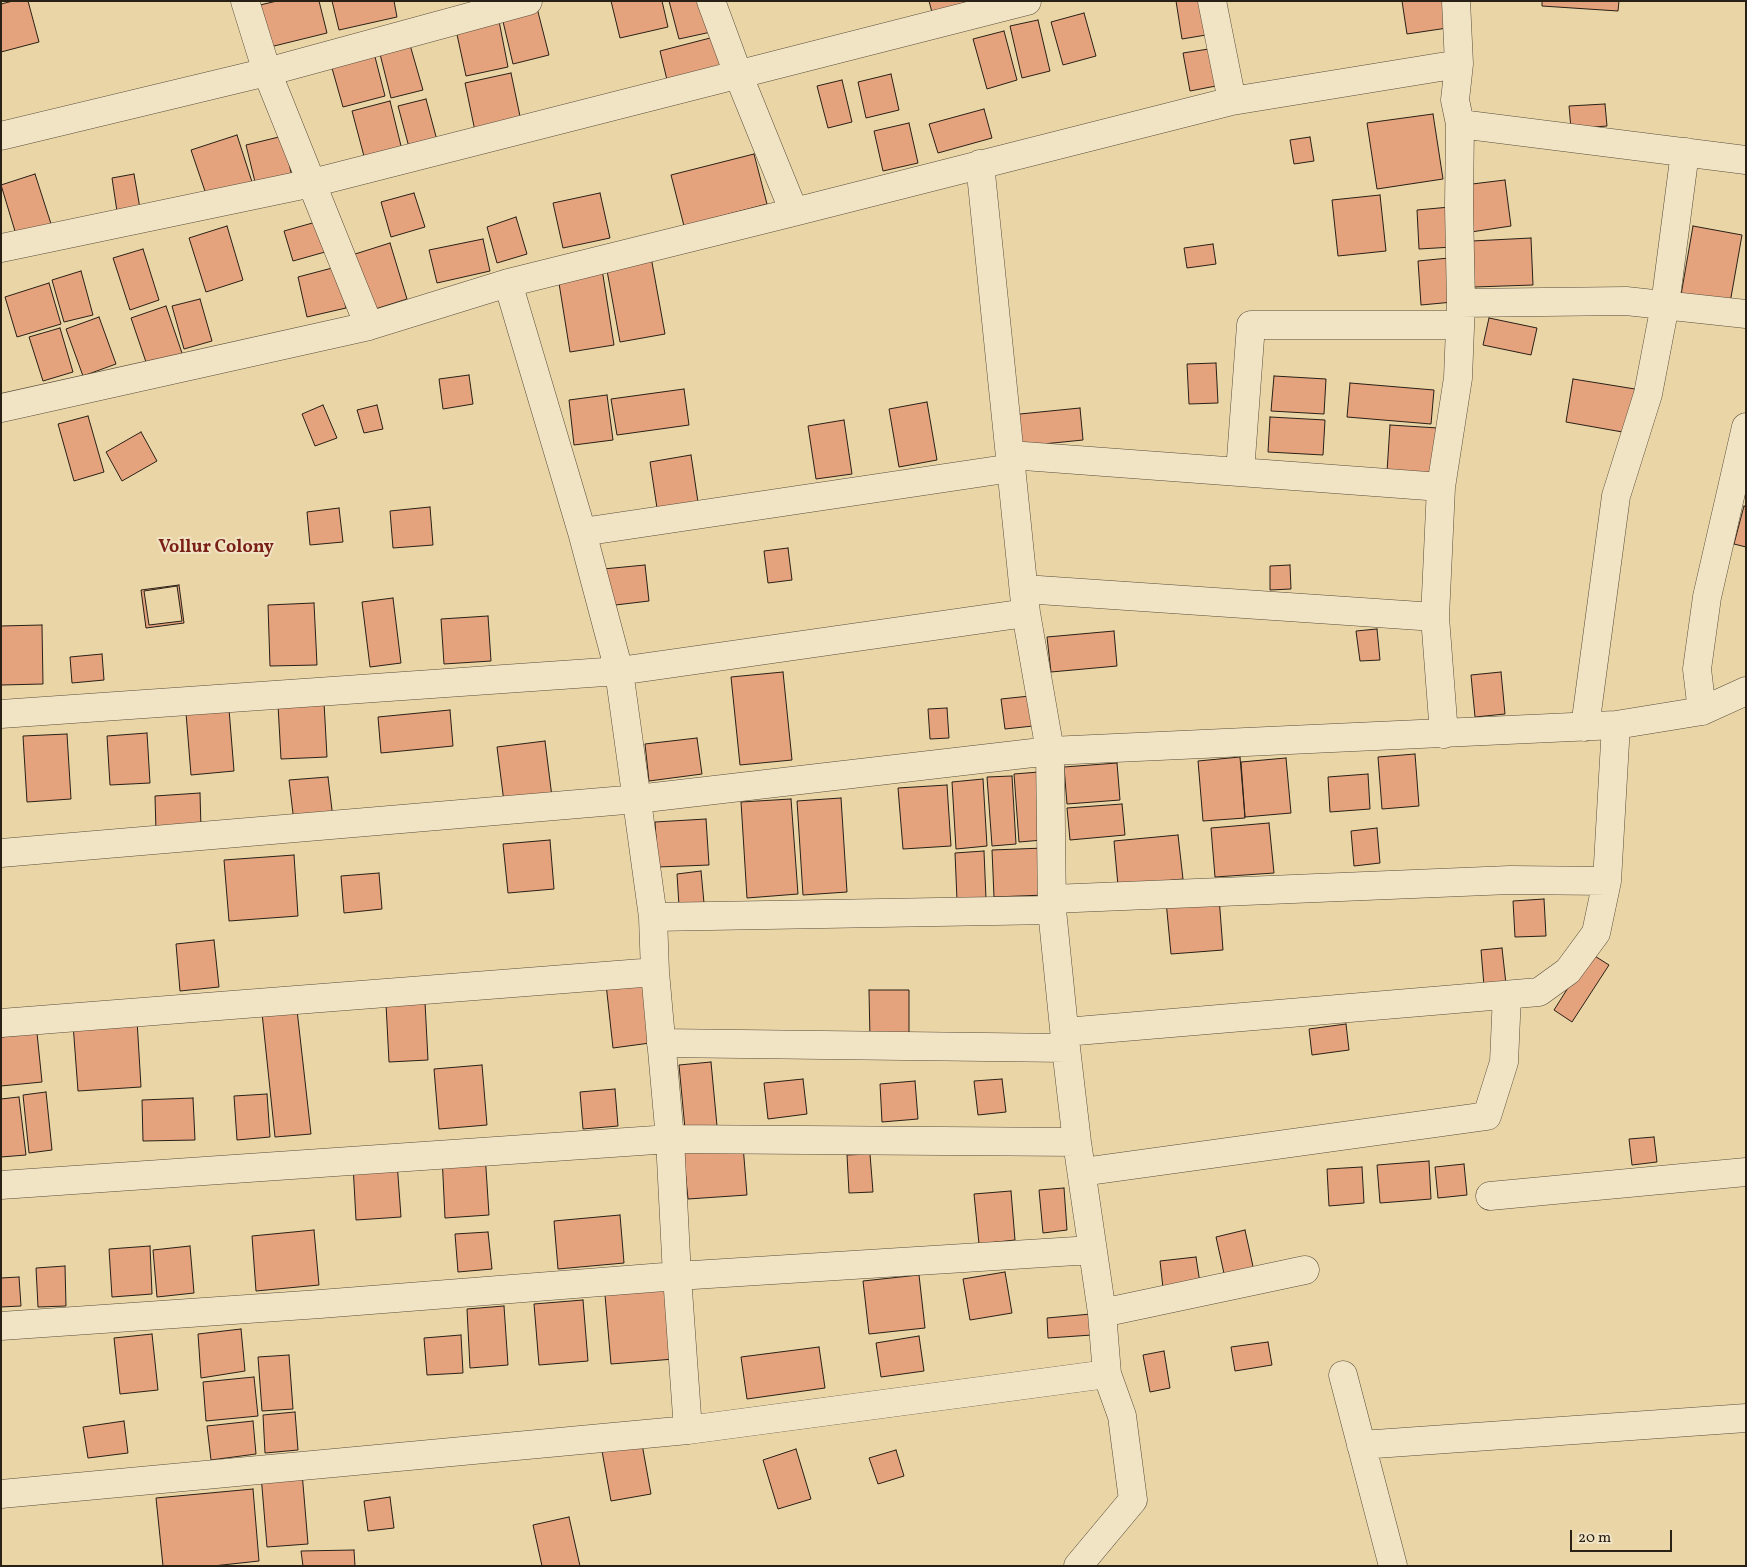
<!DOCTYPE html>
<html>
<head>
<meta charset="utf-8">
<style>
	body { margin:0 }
	#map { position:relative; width:1747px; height:1567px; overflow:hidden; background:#ead5a6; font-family:Vollkorn,serif }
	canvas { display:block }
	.frame { position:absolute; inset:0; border:2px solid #292016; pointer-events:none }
	.scale { position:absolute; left:1570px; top:1530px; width:102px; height:22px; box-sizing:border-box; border:2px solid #292016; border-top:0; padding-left:6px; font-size:15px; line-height:18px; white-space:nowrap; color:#292016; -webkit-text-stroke:4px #f1e4c5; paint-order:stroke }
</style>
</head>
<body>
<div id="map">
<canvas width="1747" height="1567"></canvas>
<div class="frame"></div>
<div class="scale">20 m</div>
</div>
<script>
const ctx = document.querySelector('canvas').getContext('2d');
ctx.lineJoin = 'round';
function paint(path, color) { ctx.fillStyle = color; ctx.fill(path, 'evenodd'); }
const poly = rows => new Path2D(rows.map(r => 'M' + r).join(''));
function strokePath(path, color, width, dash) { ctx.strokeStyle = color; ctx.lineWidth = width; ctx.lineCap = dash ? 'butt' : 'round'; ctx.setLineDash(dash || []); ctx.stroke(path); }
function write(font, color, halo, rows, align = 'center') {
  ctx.font = font + ' Vollkorn,serif'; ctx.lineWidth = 4; ctx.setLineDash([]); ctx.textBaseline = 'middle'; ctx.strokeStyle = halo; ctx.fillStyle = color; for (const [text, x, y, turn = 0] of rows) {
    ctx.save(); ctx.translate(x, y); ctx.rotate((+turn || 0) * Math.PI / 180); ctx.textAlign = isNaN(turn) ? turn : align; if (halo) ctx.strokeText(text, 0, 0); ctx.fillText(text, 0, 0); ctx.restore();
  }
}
const building = poly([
	[13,1,28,1,39,42,1,52,1,4,13,1],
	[277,1,319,1,327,33,270,47,260,5,277,1],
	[332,1,394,1,397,17,339,30,332,1],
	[611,1,662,1,668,27,620,38,611,1],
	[669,1,703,1,711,32,679,39,669,1],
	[929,1,983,1,933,16,929,1],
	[1176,1,1207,1,1212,34,1182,39,1176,1],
	[1402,1,1450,1,1454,27,1407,34,1402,1],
	[1542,1,1619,1,1618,11,1542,6,1542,1],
	[536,4,549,55,513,64,501,13,536,4],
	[1084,13,1096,56,1063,65,1051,22,1084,13],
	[1038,20,1050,71,1022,78,1010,26,1038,20],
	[499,21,508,67,466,76,456,30,499,21],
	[1004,31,1017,80,987,89,973,39,1004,31],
	[714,37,723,71,668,84,660,51,714,37],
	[408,38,423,90,391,98,378,46,408,38],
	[1215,48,1221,85,1190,91,1183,53,1215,48],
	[373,49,385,96,343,107,330,61,373,49],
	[511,73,521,121,475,131,465,83,511,73],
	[891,74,899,110,866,118,858,82,891,74],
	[842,80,852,122,828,128,817,86,842,80],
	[426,99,438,144,410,151,398,106,426,99],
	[390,101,402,150,365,160,352,111,390,101],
	[1605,104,1607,126,1571,129,1569,106,1605,104],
	[984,109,992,138,938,153,929,124,984,109],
	[1433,114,1443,179,1377,189,1367,123,1433,114],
	[909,123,918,163,883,171,874,131,909,123],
	[237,135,253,185,208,200,191,150,237,135],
	[283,136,292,177,256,186,246,145,283,136],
	[1310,137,1314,161,1294,164,1290,140,1310,137],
	[754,154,767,204,684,226,671,175,754,154],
	[35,174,53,230,18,241,1,185,35,174],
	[134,174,141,214,118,218,112,178,134,174],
	[1505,180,1511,226,1471,232,1464,185,1505,180],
	[414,193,425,227,391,237,381,202,414,193],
	[600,193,610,238,563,248,553,203,600,193],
	[1380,195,1386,251,1338,256,1332,200,1380,195],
	[1450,207,1453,247,1419,249,1417,210,1450,207],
	[516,217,527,254,497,263,487,227,516,217],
	[316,222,325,252,293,261,284,231,316,222],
	[227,226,243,280,206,292,189,238,227,226],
	[1693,226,1742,235,1730,303,1681,295,1693,226],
	[1531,238,1533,285,1474,287,1472,241,1531,238],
	[483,239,490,271,437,283,429,250,483,239],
	[390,243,407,299,369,311,352,255,390,243],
	[1213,244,1216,264,1187,268,1184,248,1213,244],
	[143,249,159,300,130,310,113,258,143,249],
	[651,257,665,334,620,342,606,265,651,257],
	[1449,258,1453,302,1421,305,1418,261,1449,258],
	[336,267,346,308,307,317,298,277,336,267],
	[602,269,614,345,570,352,558,277,602,269],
	[81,271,93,315,64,322,52,280,81,271],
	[49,283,61,324,17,337,5,297,49,283],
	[200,299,212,341,184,349,172,306,200,299],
	[166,306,183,356,148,368,131,318,166,306],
	[99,317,116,364,83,376,66,329,99,317],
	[1489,318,1537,328,1531,355,1483,345,1489,318],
	[60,328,73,372,43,381,29,337,60,328],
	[1216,363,1218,403,1189,404,1187,364,1216,363],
	[469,375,473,404,443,409,439,379,469,375],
	[1274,376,1326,379,1324,414,1271,411,1274,376],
	[1573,379,1635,389,1628,433,1566,422,1573,379],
	[1350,383,1434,390,1431,424,1347,417,1350,383],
	[684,389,689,425,617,435,611,399,684,389],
	[607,395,613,440,574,445,569,400,607,395],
	[927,402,937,460,899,467,889,409,927,402],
	[323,405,337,438,315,446,302,414,323,405],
	[377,405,383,429,364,433,357,410,377,405],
	[1080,408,1083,440,1013,447,1010,415,1080,408],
	[88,416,104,472,74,481,58,424,88,416],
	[1270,417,1325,420,1323,455,1268,452,1270,417],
	[844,420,852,474,816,479,808,426,844,420],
	[1390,425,1438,428,1435,475,1387,472,1390,425],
	[141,432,157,461,122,481,106,452,141,432],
	[691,455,698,502,657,508,650,462,691,455],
	[1744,506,1746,507,1746,547,1734,544,1744,506],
	[430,507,433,545,393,548,390,511,430,507],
	[339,508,343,542,310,545,307,512,339,508],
	[788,548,792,580,768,583,764,551,788,548],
	[645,565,649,601,607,606,603,569,645,565],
	[1290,565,1291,589,1270,590,1270,566,1290,565],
	[179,585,184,623,146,628,141,590,179,585],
	[177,586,182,621,149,625,144,591,177,586],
	[393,598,401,663,370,667,362,602,393,598],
	[314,603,317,665,270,666,268,605,314,603],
	[488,616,491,661,444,664,441,619,488,616],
	[42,625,43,684,1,685,1,626,42,625],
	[1377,629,1380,660,1360,661,1356,631,1377,629],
	[1114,631,1117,666,1051,672,1047,637,1114,631],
	[102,654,104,680,72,683,70,657,102,654],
	[783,672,792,760,740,765,731,677,783,672],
	[1501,672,1505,714,1475,717,1471,675,1501,672],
	[1030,696,1033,726,1005,729,1001,699,1030,696],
	[324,702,327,757,281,759,278,705,324,702],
	[947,708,949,738,930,739,928,709,947,708],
	[229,709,234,771,191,775,186,713,229,709],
	[450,710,453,746,381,753,378,717,450,710],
	[147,733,150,783,110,785,107,736,147,733],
	[67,734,71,799,27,802,23,736,67,734],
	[697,738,702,774,649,781,645,744,697,738],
	[545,741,552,797,504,802,497,747,545,741],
	[1415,754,1419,806,1382,809,1378,757,1415,754],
	[1240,757,1245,818,1203,821,1198,761,1240,757],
	[1286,758,1291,813,1245,817,1241,762,1286,758],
	[1117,763,1120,800,1067,804,1064,767,1117,763],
	[1039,772,1043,840,1019,842,1014,774,1039,772],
	[1368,774,1370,809,1330,812,1328,777,1368,774],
	[1012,776,1016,844,992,846,987,777,1012,776],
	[328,777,333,818,294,822,289,780,328,777],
	[983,779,987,846,956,849,952,782,983,779],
	[947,785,951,846,903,849,898,788,947,785],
	[200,793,201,829,156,831,155,796,200,793],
	[841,798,847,892,803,895,797,801,841,798],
	[791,799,798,894,747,898,741,802,791,799],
	[1122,804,1125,835,1070,840,1067,808,1122,804],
	[706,819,709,865,658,867,655,822,706,819],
	[1269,823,1274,873,1215,877,1211,828,1269,823],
	[1377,828,1380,863,1354,866,1351,831,1377,828],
	[1178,835,1183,879,1118,886,1114,841,1178,835],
	[550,840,554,889,508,893,503,844,550,840],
	[1044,848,1045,895,994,897,992,850,1044,848],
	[984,851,986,899,957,900,955,853,984,851],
	[294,855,298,916,229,921,224,860,294,855],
	[701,871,704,903,679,906,677,874,701,871],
	[379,873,382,909,344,913,341,876,379,873],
	[1219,897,1223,950,1171,954,1166,901,1219,897],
	[1544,899,1546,936,1515,937,1513,901,1544,899],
	[214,940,219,987,180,991,176,944,214,940],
	[1502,948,1506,984,1484,986,1481,950,1502,948],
	[1590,953,1609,965,1572,1022,1554,1010,1590,953],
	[643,980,650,1043,613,1048,606,984,643,980],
	[869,990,909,990,909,1038,870,1039,869,990],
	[425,1002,428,1060,389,1062,386,1004,425,1002],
	[297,1010,311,1134,275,1137,262,1013,297,1010],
	[137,1020,141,1087,78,1091,73,1024,137,1020],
	[1346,1024,1349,1050,1312,1055,1309,1029,1346,1024],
	[37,1033,42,1082,1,1086,1,1037,37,1033],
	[711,1062,717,1126,685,1129,679,1065,711,1062],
	[482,1065,487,1125,439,1129,434,1069,482,1065],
	[803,1079,807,1114,768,1119,764,1083,803,1079],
	[1002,1079,1006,1112,978,1115,974,1081,1002,1079],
	[915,1081,918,1119,882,1122,880,1084,915,1081],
	[615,1089,618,1126,583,1129,580,1092,615,1089],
	[46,1092,52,1150,29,1153,23,1095,46,1092],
	[267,1094,270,1137,237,1140,234,1096,267,1094],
	[19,1097,26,1155,1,1157,1,1099,19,1097],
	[193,1098,195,1140,143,1141,142,1100,193,1098],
	[1654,1137,1657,1162,1632,1165,1629,1139,1654,1137],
	[743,1145,747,1195,688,1199,683,1150,743,1145],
	[485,1153,489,1215,445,1218,442,1156,485,1153],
	[870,1154,873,1192,849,1193,847,1155,870,1154],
	[1429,1161,1431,1199,1380,1203,1377,1165,1429,1161],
	[397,1162,401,1217,356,1220,353,1165,397,1162],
	[1464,1164,1467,1195,1438,1198,1435,1167,1464,1164],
	[1362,1167,1364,1203,1329,1206,1327,1169,1362,1167],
	[1064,1188,1067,1230,1043,1233,1039,1190,1064,1188],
	[1011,1191,1015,1240,979,1244,974,1194,1011,1191],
	[620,1215,624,1263,558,1269,554,1221,620,1215],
	[314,1230,319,1285,256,1291,252,1236,314,1230],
	[1245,1230,1254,1271,1225,1278,1216,1237,1245,1230],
	[488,1232,492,1269,458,1272,455,1234,488,1232],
	[150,1246,152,1294,112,1297,109,1249,150,1246],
	[190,1246,194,1293,157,1297,153,1250,190,1246],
	[1196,1257,1200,1283,1163,1288,1160,1261,1196,1257],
	[65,1266,66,1306,38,1307,36,1268,65,1266],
	[1005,1272,1012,1313,970,1320,963,1279,1005,1272],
	[919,1275,925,1328,869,1334,863,1281,919,1275],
	[19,1277,21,1306,1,1307,1,1278,19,1277],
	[668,1290,674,1359,611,1364,605,1295,668,1290],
	[583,1300,588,1361,539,1365,534,1304,583,1300],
	[504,1306,508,1365,470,1368,467,1309,504,1306],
	[1091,1314,1092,1335,1048,1338,1047,1318,1091,1314],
	[241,1329,245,1371,201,1378,198,1334,241,1329],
	[152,1334,158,1390,120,1394,114,1338,152,1334],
	[461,1335,463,1373,427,1375,424,1338,461,1335],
	[919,1336,924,1371,881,1377,876,1343,919,1336],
	[1268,1342,1272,1365,1235,1371,1231,1347,1268,1342],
	[819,1347,825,1388,747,1399,741,1357,819,1347],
	[1164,1351,1170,1388,1150,1392,1143,1355,1164,1351],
	[289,1355,293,1409,262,1411,258,1357,289,1355],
	[254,1377,258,1416,206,1421,203,1382,254,1377],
	[295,1412,298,1450,265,1453,263,1415,295,1412],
	[124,1421,128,1453,88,1458,83,1427,124,1421],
	[253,1421,256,1454,211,1460,207,1426,253,1421],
	[642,1444,651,1494,611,1501,602,1451,642,1444],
	[796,1449,811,1499,778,1509,763,1460,796,1449],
	[896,1450,904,1476,878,1484,869,1458,896,1450],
	[302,1472,308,1544,267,1547,261,1475,302,1472],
	[253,1489,259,1561,213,1566,163,1566,156,1498,253,1489],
	[390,1497,394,1528,368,1531,364,1501,390,1497],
	[569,1517,580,1566,542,1566,533,1525,569,1517],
	[354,1550,355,1566,303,1566,301,1551,354,1550]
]);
paint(building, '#e4a27d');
strokePath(building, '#292016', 1);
const minor = poly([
	[245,1,267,72,369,326],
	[711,1,738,74,794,212],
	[1212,1,1232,101],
	[1456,1,1459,64],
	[1460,124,1746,160],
	[1,136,267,72,528,1],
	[980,164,1026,613,1050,751,1052,910,1066,1048,1077,1142,1102,1313,1107,1374,1122,1416,1133,1500,1078,1566],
	[1461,303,1626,301,1746,314],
	[1,408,369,326,508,283,794,212,1232,101,1459,64,1455,100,1460,124,1459,206,1461,303,1458,378,1441,487,1435,617,1444,734],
	[1010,455,1441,487],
	[1240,472,1251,325,1460,325],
	[582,532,1012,468],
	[1024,589,1435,617],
	[1702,711,1697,669,1707,597,1746,427],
	[1,714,619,671,582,532,508,283],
	[1585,727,1616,496,1648,394,1665,305,1685,152],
	[1,853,637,799,1050,751,1616,725,1702,711,1746,691],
	[1052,899,1510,880,1607,881],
	[653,917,1052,910],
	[1,1023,655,972],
	[1065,1032,1539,992,1568,971,1596,933,1607,881,1616,725],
	[661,1043,1066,1048],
	[1082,1172,1487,1116,1504,1062,1507,995],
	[1,1185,670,1139,1077,1142],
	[1490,1196,1746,1172],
	[1102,1313,1305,1270],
	[1,1326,320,1304,677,1276,1092,1250],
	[1343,1375,1393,1566],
	[688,1430,677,1276,670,1139,655,972,653,917,619,671,1026,613],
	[1361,1445,1746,1418],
	[1,1494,688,1430,1107,1374]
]);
const tertiary = poly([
	[1,248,312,183,1027,1]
]);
strokePath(minor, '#594d3a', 29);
strokePath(tertiary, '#594d3a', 29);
strokePath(minor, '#f1e4c5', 28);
strokePath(tertiary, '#f1e4c5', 28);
write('bold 18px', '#7a1f14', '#f1e4c5', [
	["Vollur Colony",216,549]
]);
</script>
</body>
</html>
